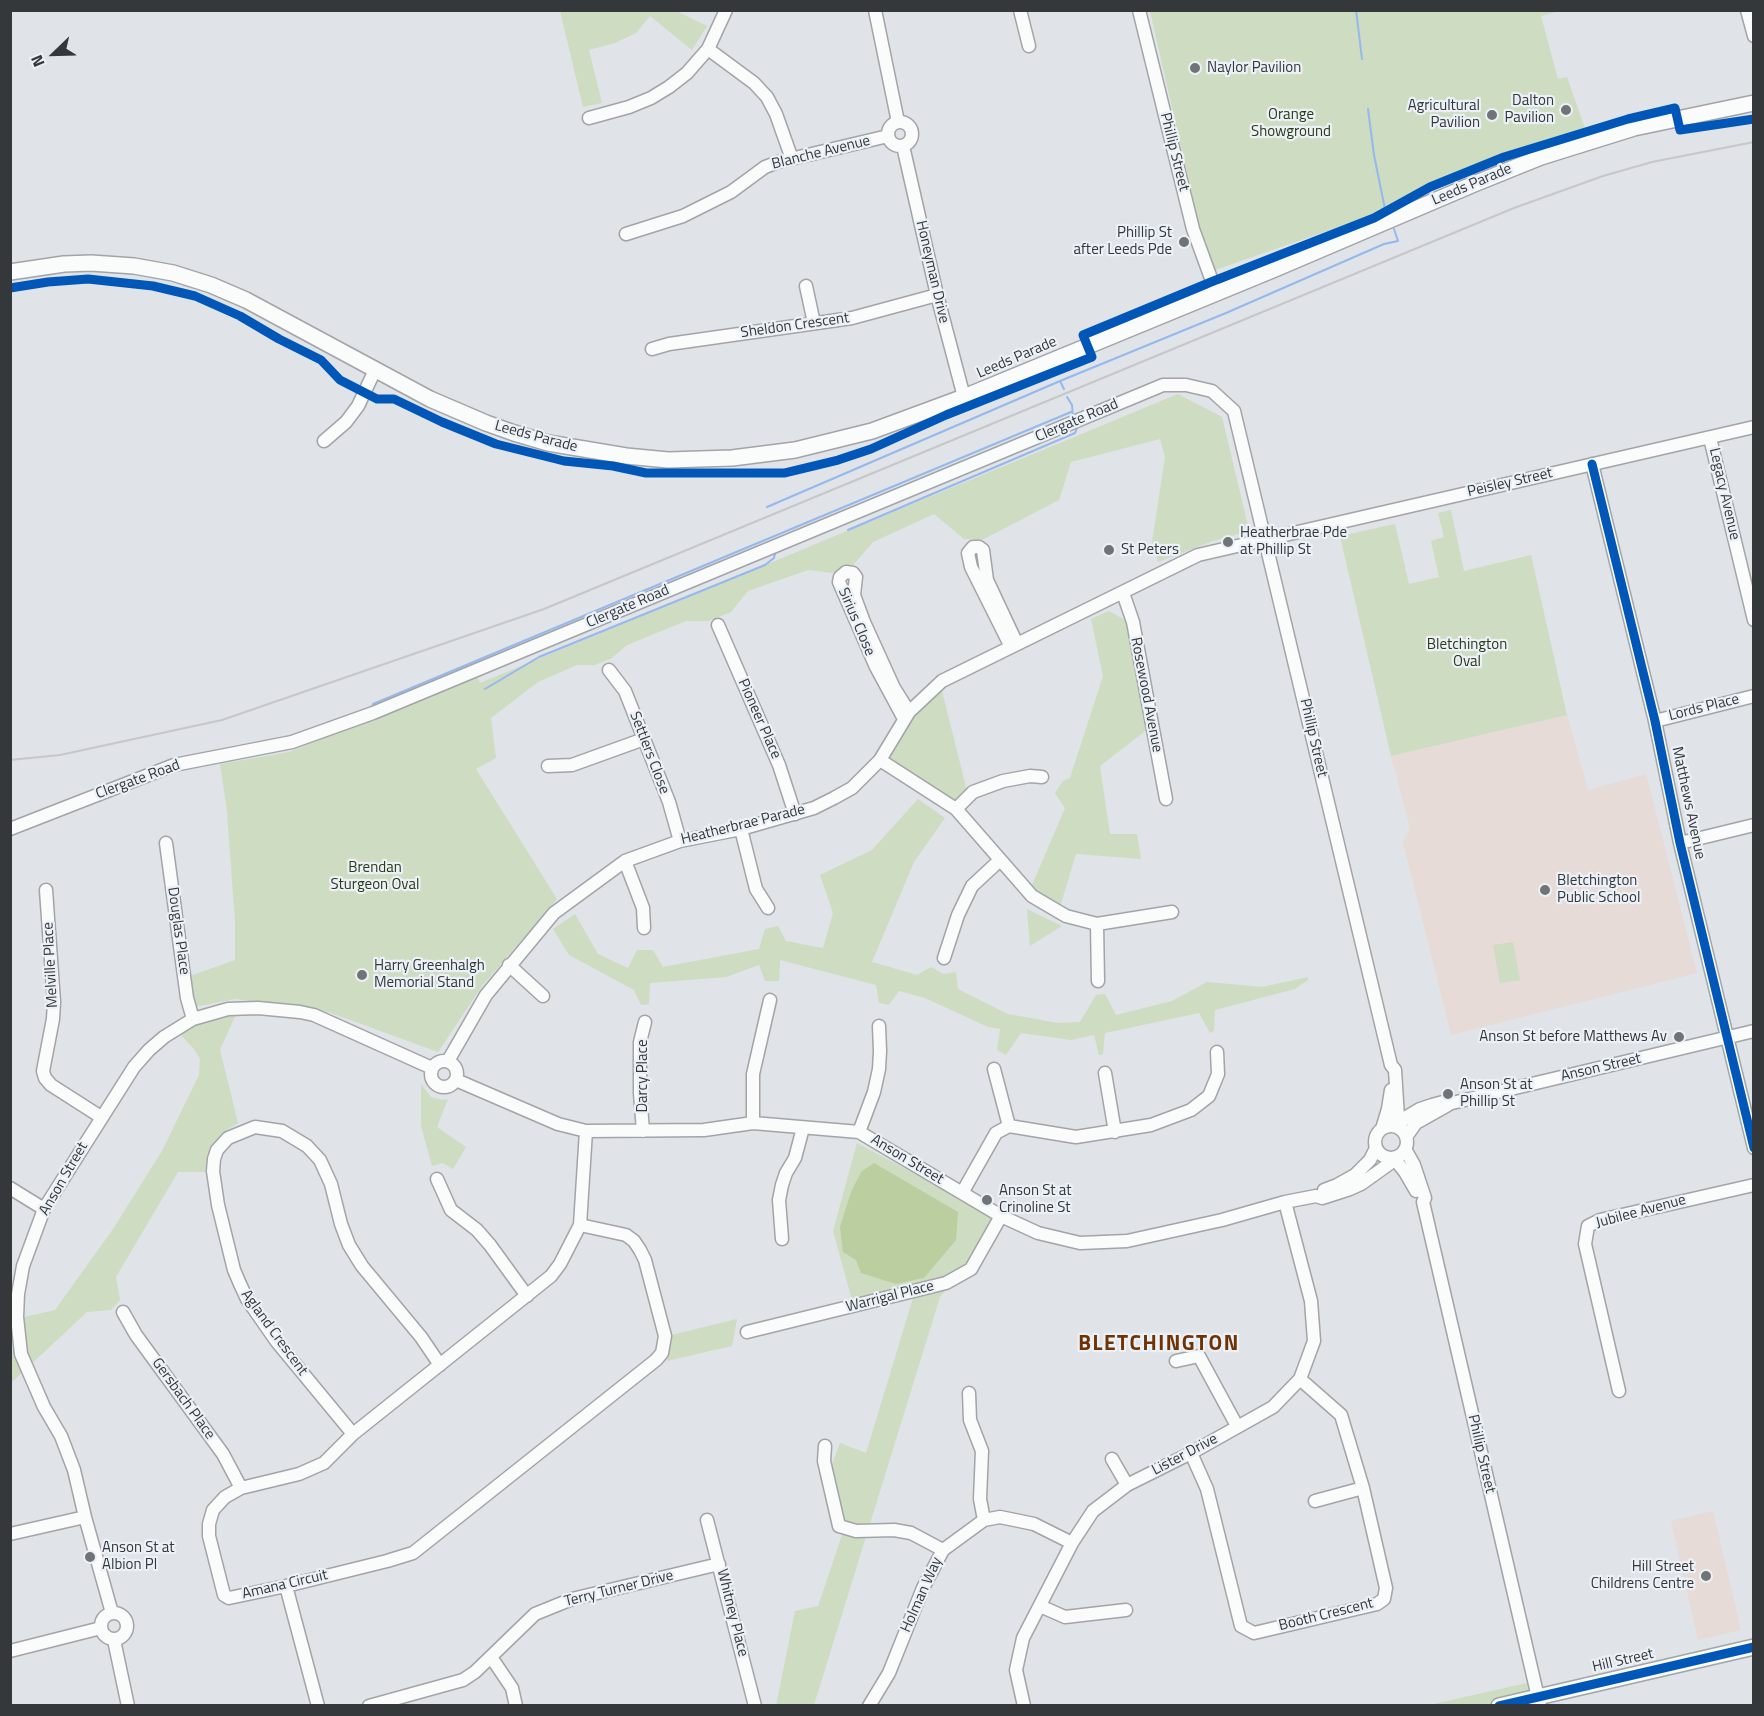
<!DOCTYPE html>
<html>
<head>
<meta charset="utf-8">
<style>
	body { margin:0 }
	#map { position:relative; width:1764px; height:1716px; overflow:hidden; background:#e0e3e7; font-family:"Titillium Web",sans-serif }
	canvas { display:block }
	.frame { position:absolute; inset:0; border:12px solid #35383a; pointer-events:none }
	.north { position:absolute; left:24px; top:24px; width:60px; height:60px; -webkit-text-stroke:4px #ebf1f7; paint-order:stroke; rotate:247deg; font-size:16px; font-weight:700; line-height:24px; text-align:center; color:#35383a }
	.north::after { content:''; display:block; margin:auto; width:21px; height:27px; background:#35383a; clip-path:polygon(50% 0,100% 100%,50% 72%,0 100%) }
</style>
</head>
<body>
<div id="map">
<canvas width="1764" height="1716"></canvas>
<div class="frame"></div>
<div class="north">N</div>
</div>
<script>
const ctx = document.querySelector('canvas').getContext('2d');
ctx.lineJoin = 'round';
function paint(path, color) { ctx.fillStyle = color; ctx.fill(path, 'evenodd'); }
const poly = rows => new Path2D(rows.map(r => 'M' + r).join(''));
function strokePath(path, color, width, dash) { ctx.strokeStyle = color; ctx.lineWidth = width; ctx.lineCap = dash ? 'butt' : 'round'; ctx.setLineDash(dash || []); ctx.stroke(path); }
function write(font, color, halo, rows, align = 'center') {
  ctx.font = font + ' "Titillium Web",sans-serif'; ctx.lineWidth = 4.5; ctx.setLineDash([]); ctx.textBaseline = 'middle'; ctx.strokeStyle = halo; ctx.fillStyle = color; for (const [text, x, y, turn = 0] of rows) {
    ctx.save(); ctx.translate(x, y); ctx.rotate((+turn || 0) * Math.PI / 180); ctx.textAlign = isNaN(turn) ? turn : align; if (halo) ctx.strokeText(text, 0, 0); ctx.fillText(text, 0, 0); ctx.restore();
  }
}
paint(poly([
	[1567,715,1588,790,1646,774,1697,973,1451,1035,1403,843,1410,828,1391,756],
	[1713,1511,1741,1630,1698,1640,1671,1521]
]), '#e6dbd6');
paint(poly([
	[560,11,676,11,707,26,692,50,650,16,636,33,615,43,589,50,602,103,583,107],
	[1150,11,1560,11,1541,16,1558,79,1567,77,1588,137,1464,175,1370,216,1215,270,1199,226],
	[1178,394,1222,417,1248,526,1246,532,1213,541,1158,562,1152,542,1165,457,1160,439,1071,462,1059,500,982,540,964,539,934,514,873,542,854,564,833,573,808,570,748,591,731,612,708,621,686,621,627,645,612,658,595,665,577,665,538,682,491,718,496,758,476,769,557,899,482,986,438,1052,328,1012,235,999,194,1007,190,976,235,960,235,922,227,811,220,764,289,752,477,676,480,683],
	[1451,510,1464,571,1531,555,1567,715,1391,756,1340,536,1395,524,1409,584,1439,577,1431,541,1444,537,1438,513],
	[1109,611,1125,620,1148,729,1100,766,1110,834,1137,834,1141,859,1076,854,1059,910,1029,892,1065,808,1055,793,1063,781,1070,778,1103,676,1091,619],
	[941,687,967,791,954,803,887,758,911,719],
	[918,799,945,818,914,862,872,962,917,975,931,967,943,974,956,972,958,989,1008,1014,1058,1023,1080,1022,1096,995,1105,994,1116,1015,1172,1001,1207,982,1262,987,1308,977,1308,980,1295,989,1215,1010,1214,1031,1210,1033,1199,1013,1105,1033,1103,1054,1099,1055,1094,1035,1071,1040,1021,1033,1006,1055,997,1050,1000,1029,988,1027,925,998,899,991,889,1005,879,1003,876,985,780,960,779,981,765,981,759,965,726,977,650,983,649,1004,641,1005,634,990,569,955,553,929,575,914,598,954,628,968,637,950,653,950,663,967,759,949,765,929,778,926,786,941,823,948,833,913,820,875,872,850],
	[1027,909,1062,926,1030,946],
	[1513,942,1520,980,1500,983,1493,945],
	[236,1014,220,1050,238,1123,223,1132,209,1154,205,1172,178,1172,116,1277,120,1300,111,1310,87,1312,11,1383,11,1353,24,1317,55,1310,113,1229,162,1151,199,1075,200,1059,194,1049,179,1033,208,1020],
	[421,1084,431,1097,443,1100,448,1099,437,1127,466,1147,453,1169,443,1163,432,1166,421,1126],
	[857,1143,994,1216,964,1267,940,1297,814,1705,776,1706,795,1611,818,1606,846,1523,842,1520,831,1467,840,1443,866,1453,917,1285,852,1300,833,1231],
	[737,1319,732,1346,667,1361,671,1335],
	[1527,1683,1530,1705,1425,1706]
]), '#cedcc2');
paint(poly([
	[874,1163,958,1212,956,1240,924,1278,896,1284,861,1273,856,1260,843,1252,840,1227,851,1192,861,1172]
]), '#bacea0');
strokePath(poly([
	[1356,10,1362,59],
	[1368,109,1374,155,1385,209],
	[1064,389,1060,381,1226,313,1384,244,1398,241,1394,229],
	[1067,397,1072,405,1073,417],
	[767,507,1060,381],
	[848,530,1075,433,1077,428],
	[485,689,539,657,765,565,774,558,775,553],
	[373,704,1071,412]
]), '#95b8ed', 2);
const minor = poly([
	[875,10,898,122],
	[1020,10,1029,46],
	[1139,10,1193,229,1216,292],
	[1747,10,1754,36],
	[708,49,754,83,767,97,776,114,792,159],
	[589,118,629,107,651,98,669,87,687,73,708,49,726,10],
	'888 134a12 12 0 1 1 24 0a12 12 0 1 1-24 0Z',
	[903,146,937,295,964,397],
	[626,234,683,216,731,192,765,167,778,162,888,136],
	[806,286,814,323],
	[652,349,669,344,852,318,937,295],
	[1710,438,1754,620],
	[324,441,346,422,358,406,375,370],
	[1592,464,1655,721,1680,843,1754,1148],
	[1123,593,1133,622,1166,799],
	[718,625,779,765,795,814],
	[1011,647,971,567,968,553,973,547,979,547,983,550,987,580,1017,644],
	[609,670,625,691,669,802,680,841],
	[904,719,876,667,839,582,840,577,846,572,853,573,856,577,854,595,864,622,894,688,909,712],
	[1655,721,1754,696],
	[880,760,956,809,1032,896,1066,916,1097,924,1172,912],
	[548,766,572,765,644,739],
	[956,809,973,792,1003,781,1030,776,1042,777],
	[10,829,174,765,292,742,373,713,1163,385,1186,385,1212,391,1234,411,1391,1065,1395,1070,1398,1117,1394,1126],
	[741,829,756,889,768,908],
	[166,843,187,998,193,1019],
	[1680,843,1754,825],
	[625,861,643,908,644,928],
	[46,890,54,1002,53,1019,43,1071,45,1078,51,1085,101,1117],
	[1097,924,1098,981],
	[944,958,958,915,972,886,1000,860],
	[509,965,543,996],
	'431 1074a13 13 0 1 1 26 0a13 13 0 1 1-26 0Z',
	[448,1061,486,995,554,913,625,861,680,841,741,829,814,808,834,798,852,788,880,760,909,712,942,681,1198,555,1754,427],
	[994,1069,1009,1126],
	[1105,1073,1115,1132],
	[456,1080,558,1124,586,1131,704,1130,753,1123,859,1132,1001,1216,1038,1233,1080,1243,1127,1241,1222,1220,1285,1202,1316,1196,1322,1198,1350,1189,1361,1184,1389,1164,1391,1158],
	[753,1123,753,1074,770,1000],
	'1375 1142a16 16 0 1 1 32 0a16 16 0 1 1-32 0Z',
	[1397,1127,1405,1118,1420,1109,1432,1105,1443,1102,1448,1104,1754,1031],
	[1382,1129,1388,1109,1391,1090],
	[643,1131,640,1093,640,1042,645,1022],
	[859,1132,874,1092,879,1069,880,1051,879,1026],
	[1406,1137,1416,1123,1448,1105],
	[1405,1149,1414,1165,1425,1198,1423,1202,1540,1706],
	[1394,1158,1405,1172,1416,1191],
	[437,1179,451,1210,477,1230,490,1245,527,1296],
	[10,1188,44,1209],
	[1324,1190,1337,1185,1355,1175,1370,1160,1376,1148],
	[962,1193,996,1133,1009,1126,1076,1137,1151,1125,1191,1110,1209,1096,1218,1074,1217,1052],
	[580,1225,626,1235,634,1241,640,1250,645,1260,665,1336,662,1353,656,1360,413,1553,387,1561,286,1586,229,1598,224,1595,209,1536,209,1524,213,1510,225,1497,241,1488,299,1474,324,1463,353,1434,551,1276,560,1264,580,1225,586,1131],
	[782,1239,779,1200,782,1185,786,1173,795,1158,803,1128],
	[123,1312,136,1335,223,1454,241,1488],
	[747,1332,946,1283,971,1269,1001,1216],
	[1176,1361,1199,1356,1237,1426],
	[1619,1391,1585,1244,1588,1226,1600,1220,1754,1185],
	[969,1393,970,1420,982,1451,980,1499,984,1520],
	[353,1434,277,1342,247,1299,240,1284,234,1270,218,1205,213,1171,214,1159,217,1150,228,1138,255,1127,282,1131,307,1146,320,1160,331,1184,341,1224,349,1245,362,1266,421,1337,440,1365],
	[825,1446,824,1461,839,1526,856,1531,894,1530,911,1533,943,1550],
	[1191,1453,1207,1489,1241,1626,1254,1633,1377,1604,1384,1599,1386,1588,1363,1488,1341,1415,1300,1379],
	[1112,1459,1127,1485],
	[1315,1501,1363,1488],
	[707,1520,755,1706],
	[10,1534,85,1517],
	[286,1586,318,1706],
	[1040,1606,1065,1617,1126,1610],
	'101 1626a13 13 0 1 1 26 0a13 13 0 1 1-26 0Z',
	[112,1613,85,1517,74,1470,61,1436,44,1407,21,1354,17,1317,18,1294,23,1266,44,1209,134,1067,149,1050,164,1037,193,1019,228,1009,258,1008,300,1012,314,1015,432,1068],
	[114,1640,128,1706],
	[10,1651,101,1628],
	[491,1657,512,1688,516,1706],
	[369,1706,463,1680,475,1672,535,1614,572,1599,719,1564],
	[869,1706,889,1673,923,1588,943,1550,984,1520,1000,1517,1034,1524,1072,1543],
	[1024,1706,1016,1670,1023,1638,1072,1543,1093,1511,1127,1485,1191,1453,1273,1407,1300,1379,1314,1341,1311,1301,1285,1202]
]);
const major = poly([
	[10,272,64,264,91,263,134,266,173,273,211,285,246,300,430,399,486,423,514,433,548,443,626,456,668,460,732,458,795,450,872,431,964,397,1275,269,1474,184,1541,157,1634,128,1754,103],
	[1499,1706,1754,1647]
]);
strokePath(minor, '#a2a4a7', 15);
strokePath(major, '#a2a4a7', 18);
strokePath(minor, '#fafbfb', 12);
strokePath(major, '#fafbfb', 15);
strokePath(poly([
	[10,760,60,755,222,720,544,609,1514,208,1603,176,1652,162,1754,142]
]), '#c6c7c8', 2);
strokePath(poly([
	[10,288,48,282,88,279,153,286,195,296,240,316,279,339,321,360,340,380,377,399,394,399,442,422,496,444,564,461,613,466,646,473,784,473,838,460,871,449,946,415,1092,357,1083,335,1211,282,1374,218,1430,187,1504,157,1628,119,1675,108,1680,130,1754,119],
	[1592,464,1655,721,1680,843,1754,1148],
	[1499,1706,1754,1647]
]), '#0057b8', 9);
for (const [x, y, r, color] of [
	[1195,68,6,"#717477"],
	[1566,110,6,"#717477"],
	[1492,115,6,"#717477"],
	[1184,242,6,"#717477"],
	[1228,542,6,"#717477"],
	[1109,550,6,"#717477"],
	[1545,890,6,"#717477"],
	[362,975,6,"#717477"],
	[1679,1037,6,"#717477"],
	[1448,1094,6,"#717477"],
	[987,1200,6,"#717477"],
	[90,1557,6,"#717477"],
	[1706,1576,6,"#717477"]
]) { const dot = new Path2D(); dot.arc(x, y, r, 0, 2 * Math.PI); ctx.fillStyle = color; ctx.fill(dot); strokePath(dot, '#ebf1f7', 2); }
write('15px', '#35383a', '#ebf1f7', [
	["Naylor Pavilion",1207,68],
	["Dalton",1554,101,"right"],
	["Pavilion",1554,118,"right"],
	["Agricultural",1480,106,"right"],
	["Pavilion",1480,123,"right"],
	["Phillip St",1172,233,"right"],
	["after Leeds Pde",1172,250,"right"],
	["Heatherbrae Pde",1240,533],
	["at Phillip St",1240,550],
	["St Peters",1121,550],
	["Bletchington",1557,881],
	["Public School",1557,898],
	["Harry Greenhalgh",374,966],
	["Memorial Stand",374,983],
	["Anson St before Matthews Av",1667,1037,"right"],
	["Anson St at",1460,1085],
	["Phillip St",1460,1102],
	["Anson St at",999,1191],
	["Crinoline St",999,1208],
	["Anson St at",102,1548],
	["Albion Pl",102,1565],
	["Hill Street",1694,1567,"right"],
	["Childrens Centre",1694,1584,"right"]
], 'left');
write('15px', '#2c3a16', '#ebf1f7', [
	["Orange",1291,115],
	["Showground",1291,132],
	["Bletchington",1467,645],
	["Oval",1467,662],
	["Brendan",375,868],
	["Sturgeon Oval",375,885]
]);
write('15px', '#35383a', '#ebf1f7', [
	["Phillip Street",1174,152,76],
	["Blanche Avenue",821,153,-14],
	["Leeds Parade",1472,185,-23],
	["Honeyman Drive",932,272,77],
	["Sheldon Crescent",795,326,-8],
	["Leeds Parade",1017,358,-23],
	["Clergate Road",1077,421,-23],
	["Leeds Parade",536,437,15],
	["Peisley Street",1510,483,-13],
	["Legacy Avenue",1724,494,77],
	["Clergate Road",628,607,-23],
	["Sirius Close",856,622,67],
	["Rosewood Avenue",1146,695,79],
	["Lords Place",1704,708,-14],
	["Pioneer Place",759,719,66],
	["Phillip Street",1313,738,77],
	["Settlers Close",649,753,69],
	["Clergate Road",138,780,-20],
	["Matthews Avenue",1688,803,78],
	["Heatherbrae Parade",743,825,-14],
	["Douglas Place",178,931,82],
	["Melville Place",51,965,-93],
	["Anson Street",1601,1068,-13],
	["Darcy Place",643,1076,-90],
	["Anson Street",907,1160,31],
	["Anson Street",64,1179,-60],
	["Jubilee Avenue",1641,1212,-15],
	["Warrigal Place",890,1297,-14],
	["Agland Crescent",274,1333,54],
	["Gersbach Place",183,1399,54],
	["Phillip Street",1481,1454,77],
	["Lister Drive",1185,1455,-28],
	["Amana Circuit",285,1585,-13],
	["Terry Turner Drive",619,1589,-14],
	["Holman Way",922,1595,-66],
	["Whitney Place",732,1613,76],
	["Booth Crescent",1326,1615,-14],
	["Hill Street",1623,1661,-13]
]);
ctx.letterSpacing = '1.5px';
write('bold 21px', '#6e3204', '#ebf1f7', [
	["BLETCHINGTON",1159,1345]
]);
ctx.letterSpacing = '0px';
</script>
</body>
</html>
